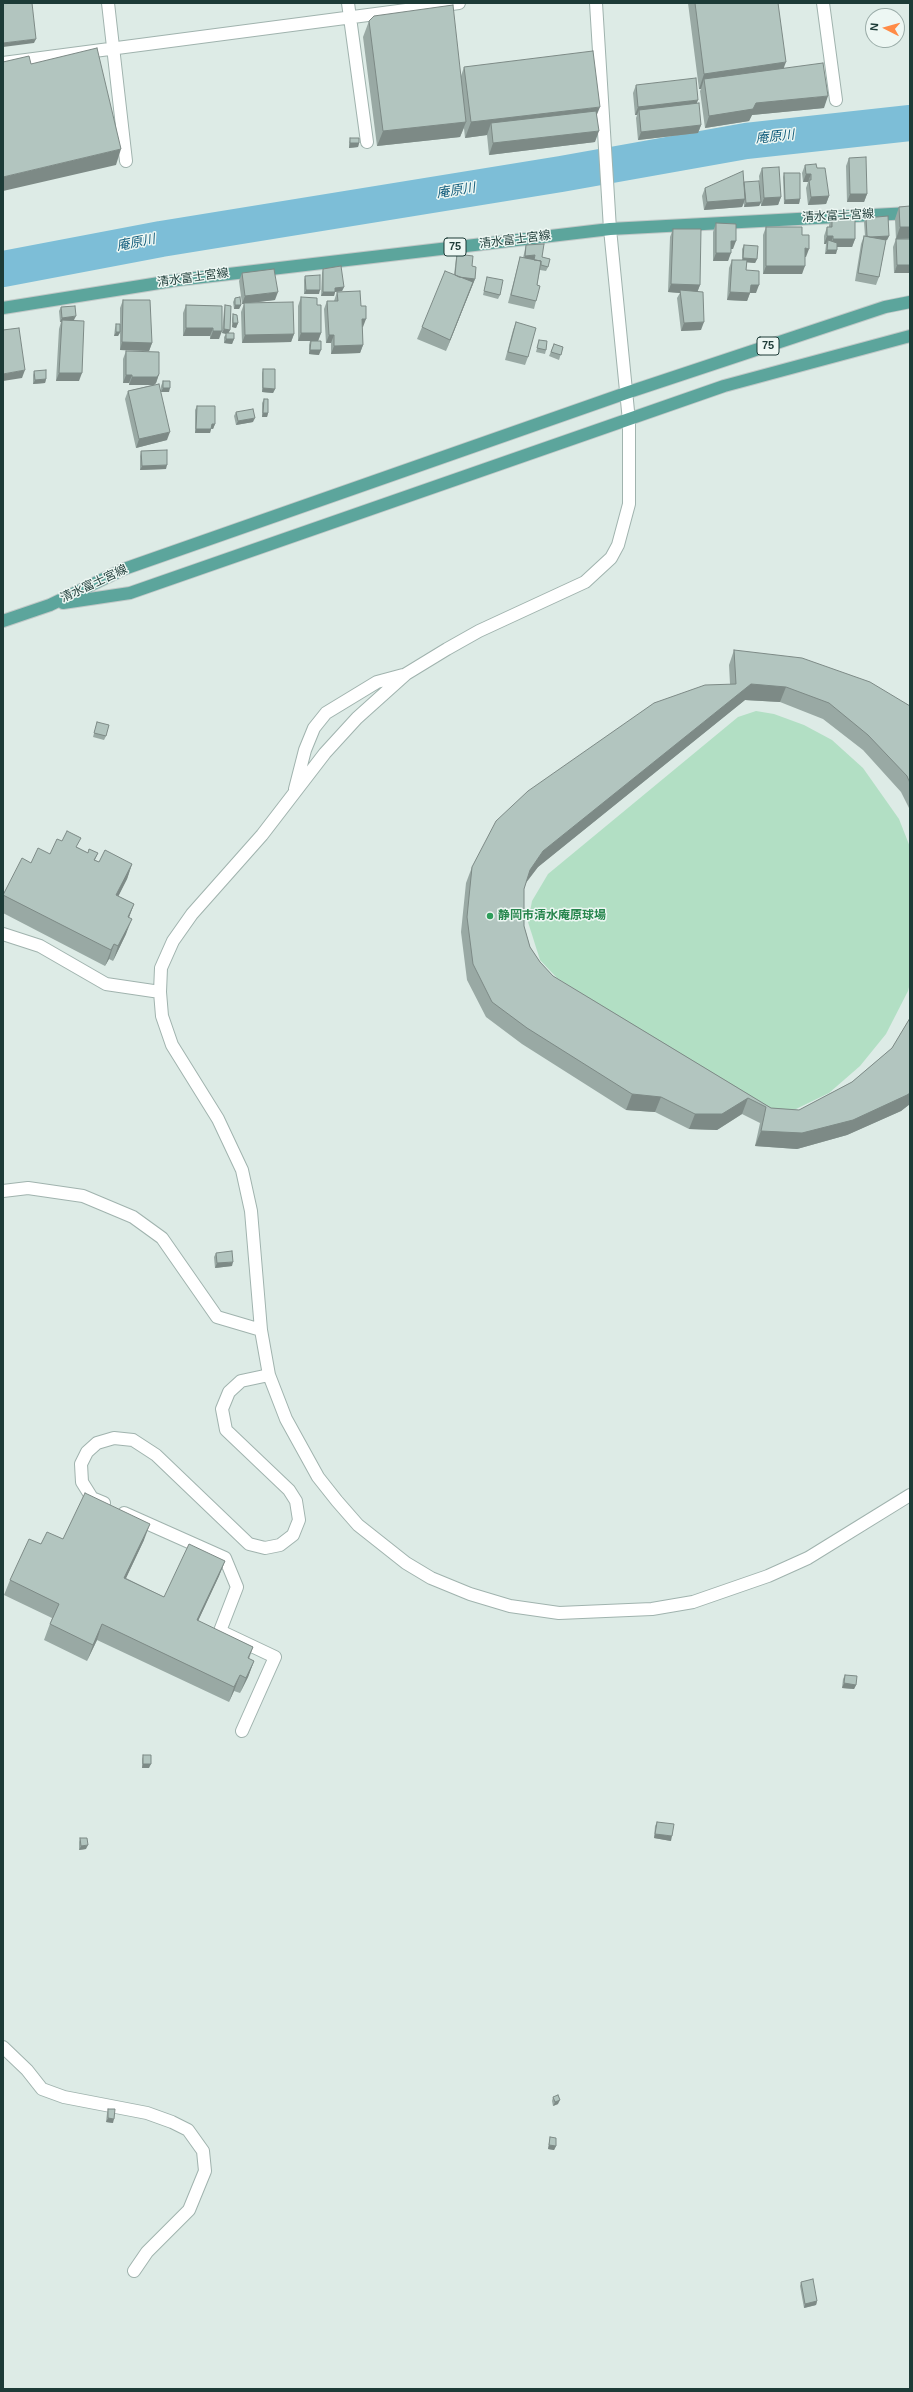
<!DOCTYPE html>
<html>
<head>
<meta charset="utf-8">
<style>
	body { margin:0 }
	#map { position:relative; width:913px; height:2392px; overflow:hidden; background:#ddebe6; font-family:Arial,sans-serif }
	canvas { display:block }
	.frame { position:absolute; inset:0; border:4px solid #1d3b37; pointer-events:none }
	.north { position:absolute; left:865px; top:8px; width:40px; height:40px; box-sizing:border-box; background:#edf7f3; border:1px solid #9aaca8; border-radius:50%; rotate:276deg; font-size:11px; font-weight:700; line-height:16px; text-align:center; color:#1d3b37 }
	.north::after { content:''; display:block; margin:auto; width:14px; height:18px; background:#ff8b46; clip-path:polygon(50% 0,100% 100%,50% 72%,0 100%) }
</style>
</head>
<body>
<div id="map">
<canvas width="913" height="2392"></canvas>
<div class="frame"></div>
<div class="north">N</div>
</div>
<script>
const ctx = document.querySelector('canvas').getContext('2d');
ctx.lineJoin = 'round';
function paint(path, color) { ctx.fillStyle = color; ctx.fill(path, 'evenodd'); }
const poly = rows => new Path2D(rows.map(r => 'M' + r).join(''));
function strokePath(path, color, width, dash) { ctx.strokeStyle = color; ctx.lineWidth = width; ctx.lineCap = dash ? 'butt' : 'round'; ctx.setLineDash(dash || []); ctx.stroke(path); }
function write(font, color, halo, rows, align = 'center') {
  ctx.font = font + ' Arial,"Noto Sans JP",sans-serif'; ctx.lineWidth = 3; ctx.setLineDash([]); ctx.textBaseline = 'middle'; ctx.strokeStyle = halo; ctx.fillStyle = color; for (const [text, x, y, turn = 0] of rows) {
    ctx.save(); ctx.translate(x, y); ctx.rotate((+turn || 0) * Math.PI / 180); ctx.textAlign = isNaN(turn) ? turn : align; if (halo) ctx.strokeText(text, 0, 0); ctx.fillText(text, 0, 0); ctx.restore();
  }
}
paint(poly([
	[756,711,774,714,804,725,832,740,863,768,899,819,910,847,910,983,908,991,886,1034,860,1066,829,1093,796,1109,782,1112,769,1110,557,978,540,960,528,922,532,901,548,874,738,717]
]), '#b2dfc4');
strokePath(poly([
	[3,269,161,239,561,174,746,141,910,123]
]), '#7dbed7', 36);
const minor = poly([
	[108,3,126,161],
	[348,3,367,142],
	[596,3,610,229,629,421,629,504,618,545,611,558,585,582,479,631,447,649,406,674,357,718,325,753,262,835,192,914,173,941,161,968,160,992,162,1016,172,1045,218,1119,242,1170,251,1211,261,1330,269,1375,286,1419,318,1477,337,1501,358,1525,406,1563,431,1578,470,1594,510,1606,559,1613,652,1609,693,1602,768,1576,808,1558,910,1495],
	[823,3,836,100],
	[3,63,459,3],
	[295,789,305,750,314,728,326,713,377,682,403,675],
	[3,934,40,946,106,984,160,992],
	[3,1191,28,1188,83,1196,133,1217,162,1238,217,1317,261,1330],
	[104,1503,92,1498,82,1482,81,1464,87,1452,97,1443,114,1438,133,1440,156,1455,249,1544,265,1548,280,1545,293,1535,299,1520,296,1501,289,1490,226,1430,222,1409,229,1392,241,1381,269,1375],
	[124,1513,225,1558,237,1587,220,1631,275,1657,242,1731],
	[3,2047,27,2070,42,2089,64,2097,147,2113,172,2122,188,2130,203,2151,205,2171,189,2210,147,2252,134,2271]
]);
const major = poly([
	[3,308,178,280,610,229,910,213],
	[63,603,130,593,724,386,910,336],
	[3,621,50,605,124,569,626,393,885,307,910,302]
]);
strokePath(minor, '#a0b3ae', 14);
strokePath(major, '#c0c8c7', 14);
strokePath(minor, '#fff', 12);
strokePath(major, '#5ca59c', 12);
paint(poly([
	[688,3,778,3,784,68,824,108,752,115,749,121,705,128,700,91,701,89,699,89],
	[369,21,461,76,464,67,597,115,595,142,489,155,487,135,465,138,464,128,460,137,377,146,363,37],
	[636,85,697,104,701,125,698,133,638,140,636,118,637,115,635,115,633,93],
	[350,138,359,143,358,147,349,148,349,143],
	[849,158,867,194,864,202,847,202,846,166],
	[805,165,817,168,829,196,826,204,808,205,806,188,808,182,803,182,802,173],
	[762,168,781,197,778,205,761,206,761,203,759,206,744,207,744,203,742,207,704,210,702,196,705,188,744,183,760,187,759,176],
	[784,173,800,199,799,204,784,204,783,177],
	[899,207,910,239,894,273,893,247,896,239,895,219],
	[832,217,855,239,852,247,837,247,836,254,825,254,826,244,824,244,824,236,827,227,829,227,829,225],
	[866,218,889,236,887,240,886,240,879,277,876,285,855,281,861,244,864,236,865,236,864,222],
	[716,223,733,249,731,249,728,261,713,261,713,232],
	[766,227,802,235,806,257,805,257,802,274,763,274,763,235],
	[673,229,700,285,697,292,701,330,681,331,677,298,680,293,668,292,670,237],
	[526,245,542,257,548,267,546,271,540,270,537,285,536,301,534,309,508,303,518,265,520,257,523,258,525,249],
	[744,245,757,259,755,263,747,262,746,270,756,293,750,293,747,301,727,300,729,268,732,260,742,260,742,249],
	[457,254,472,266,475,279,446,351,417,339,422,327,454,275,456,258],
	[323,269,344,287,342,291,335,292,334,296,321,296,322,273],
	[242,273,275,300,248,303,294,334,291,342,242,343,241,312,244,304,242,304,239,281],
	[305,276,319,294,304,294,304,280],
	[487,277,500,295,498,299,483,295],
	[337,292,361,306,363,327,362,327,363,345,360,353,331,354,331,343,326,343,324,309,327,301,334,301],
	[301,297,317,305,321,333,318,341,319,355,309,354,309,345,310,341,298,341,298,306],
	[235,298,241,305,239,309,234,309,233,302],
	[123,300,152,343,149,351,120,350,120,333,118,336,114,336,115,328,116,324,120,324,120,308],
	[186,305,222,306,219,339,210,339,210,336,183,336,183,313],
	[225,305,230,330,228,333,234,339,232,344,224,343,224,337,226,334,222,333,224,310],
	[61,307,74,320,71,321,79,381,56,381,59,329,61,322,60,322,59,311],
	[233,314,238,323,236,328,232,327,232,319],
	[516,322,528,357,525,365,505,360,513,330],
	[539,340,546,350,545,354,536,352],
	[554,344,563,347,559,360,549,356],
	[126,351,159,374,156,383,154,385,167,440,136,448,125,399,128,391,152,385,129,385,129,383,123,383,123,359],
	[263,369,275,389,273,393,262,392,262,373],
	[34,371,46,379,45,383,33,384,33,375],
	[163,381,169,392,161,392,161,386],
	[264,399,268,413,267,417,262,417,262,403],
	[197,406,215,424,213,429,211,429,210,433,195,433,195,410],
	[236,412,253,422,236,425,234,416],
	[141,451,166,469,140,470,140,456],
	[734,650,910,706,910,810,901,792,863,750,823,719,780,702,745,700,538,867,526,883,524,889,524,926,530,947,540,962,553,976,771,1108,799,1110,852,1082,892,1048,910,1018,910,1104,901,1111,847,1135,797,1149,755,1146,760,1123,742,1114,717,1130,689,1129,655,1112,626,1110,522,1044,486,1017,467,980,461,932,466,883,472,867,730,684,729,665],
	[96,726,106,736,104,740,93,737],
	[77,847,88,853,98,853,95,860,99,862,132,864,127,879,118,896,134,904,129,917,126,934,113,961,109,959,105,966,3,913,3,894,31,863,50,854],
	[216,1253,232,1266,215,1268,214,1257],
	[63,1539,144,1540,126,1578,164,1597,225,1561,219,1576,198,1621,253,1647,249,1659,254,1661,248,1677,240,1693,234,1691,229,1702,97,1640,87,1661,44,1640,52,1618,4,1595,10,1580,41,1544],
	[845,1675,856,1685,854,1689,842,1688,843,1679],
	[143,1755,149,1768,142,1768,142,1759],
	[657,1822,671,1841,654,1838,655,1826],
	[80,1838,86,1849,79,1850,79,1842],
	[553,2097,558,2104,553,2106,552,2101],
	[108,2109,113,2123,106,2122,107,2113],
	[550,2137,556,2146,554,2150,548,2149,549,2142],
	[801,2282,817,2301,816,2305,804,2308,800,2286]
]), '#99a9a4');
paint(poly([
	[36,39,34,43,3,47,3,43],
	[786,62,780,78,704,79,701,89,699,89,704,74],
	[828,96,824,108,752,115,749,121,705,128,709,116,756,103],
	[698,100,695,108,639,110,637,115,635,115,638,107],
	[600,107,594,122,491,123,487,135,465,138,471,122],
	[466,122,460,137,377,146,383,131],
	[701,125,698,133,638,140,641,132],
	[599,131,595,142,489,155,493,143],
	[350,143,359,143,358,147,349,148],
	[121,149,116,165,3,191,3,177],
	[806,174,811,174,808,182,803,182],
	[850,194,867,194,864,202,847,202],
	[829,196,826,204,808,205,811,197],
	[781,197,778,205,761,206,764,198],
	[745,199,742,207,704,210,707,202],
	[800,199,799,204,784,204,785,200],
	[761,202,759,206,744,207,746,203],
	[900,227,910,227,910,238,896,239],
	[827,236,833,236,831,244,828,240,826,244,824,244],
	[889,236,887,240,865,241,867,237],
	[833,239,855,239,852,247,830,247],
	[731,241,736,241,733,249,729,249],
	[805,248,809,249,806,257,802,256],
	[827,250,837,250,836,254,825,254],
	[716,253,731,253,728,261,713,261],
	[535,255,534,259,523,260,525,256],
	[743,258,757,259,755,263,742,262],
	[897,265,910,265,910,273,894,273],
	[766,266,805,266,802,274,763,274],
	[455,276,475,279,446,351,450,340],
	[671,284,700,285,697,293,680,290,680,293,668,292],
	[751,285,759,285,756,293,750,293,747,301,727,300,730,292],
	[344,287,342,291,335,292,334,296,321,296,323,292,335,288],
	[306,290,320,290,319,294,304,294],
	[278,292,275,300,242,304,245,296],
	[235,305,241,305,239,309,234,309],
	[76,316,74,320,60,322,62,318],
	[362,319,366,319,363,327,359,327],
	[704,322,701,330,681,331,684,323],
	[233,323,238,323,236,328,232,327],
	[186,328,213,328,210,336,183,336],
	[224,329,230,330,228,334,222,333],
	[213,331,222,331,219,339,210,339],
	[116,332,120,332,118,336,114,336],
	[301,333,321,333,318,341,298,341],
	[294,334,291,342,242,343,245,335],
	[329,335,334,335,331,343,326,343],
	[226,339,234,339,232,344,224,343],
	[122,342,152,343,149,351,120,350],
	[363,345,360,353,331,354,334,346],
	[310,350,321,350,319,355,309,354],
	[25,370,22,378,3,381,3,374],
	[59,373,82,373,79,381,56,381],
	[159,374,156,383,154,385,129,385,132,377],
	[126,375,132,375,129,383,123,383],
	[46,379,45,383,33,384,35,380],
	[163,388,170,388,169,392,161,392],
	[263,388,275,389,273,393,262,392],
	[263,413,268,413,267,417,262,417],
	[255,418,253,422,236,425,238,421],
	[212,424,215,424,213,429,210,428],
	[196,429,211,429,210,433,195,433],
	[170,432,167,440,136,448,139,439],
	[167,465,166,469,140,470,142,466],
	[751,684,786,687,780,702,745,700,538,867,524,885,530,870,543,851],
	[132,864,127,879,111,911,116,895],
	[134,904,128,920,128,917],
	[132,919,126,934,113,961,118,946],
	[114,944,109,959,105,966,111,950],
	[910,1093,910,1104,901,1111,847,1135,797,1149,755,1146,761,1131],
	[632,1094,661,1097,655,1112,626,1110],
	[748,1098,742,1114,717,1130,689,1129,695,1114],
	[233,1262,232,1266,215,1268,217,1263],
	[150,1524,144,1540,119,1593,124,1578],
	[225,1561,219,1576,191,1636,197,1620],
	[102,1624,97,1640,87,1661,93,1645],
	[254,1661,248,1677,240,1693,246,1678],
	[240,1675,234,1691,229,1702,234,1687],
	[844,1683,856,1685,854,1689,842,1688],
	[143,1764,151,1764,149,1768,142,1768],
	[655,1834,672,1836,671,1841,654,1838],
	[88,1845,86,1849,79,1850,81,1846],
	[560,2100,558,2104,553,2106,555,2102],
	[108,2118,114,2119,113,2123,106,2122],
	[549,2145,556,2146,554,2150,548,2149],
	[817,2301,816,2305,804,2308,805,2304]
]), '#7d8a86');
const building = poly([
	[3,3,32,3,36,39,3,43,3,3],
	[695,3,778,3,786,62,704,74,695,3],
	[453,5,466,122,383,131,369,21,374,16,453,5],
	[97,48,121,149,3,177,3,62,29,56,31,64,97,48],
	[593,51,600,107,471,122,464,67,593,51],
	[823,63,828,96,756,103,753,109,709,116,704,79,823,63],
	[696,78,698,100,638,107,636,85,696,78],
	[699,103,701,125,641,132,639,110,699,103],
	[596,111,599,131,493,143,491,123,596,111],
	[350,138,359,138,359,143,350,143,350,138],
	[866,157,867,194,850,194,849,158,866,157],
	[816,164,817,168,825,168,829,196,811,197,809,180,811,180,811,174,806,174,805,165,816,164],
	[779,167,781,197,764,198,762,168,779,167],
	[743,171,745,199,707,202,705,188,743,171],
	[784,173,800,173,800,199,785,200,784,173],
	[759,181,761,202,746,203,744,182,759,181],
	[910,206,910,227,900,227,899,207,910,206],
	[888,216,889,236,870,237,867,236,866,218,888,216],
	[832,217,855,217,855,239,833,239,833,236,827,236,827,227,832,227,832,217],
	[716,223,736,224,736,241,731,241,731,253,716,253,716,223],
	[766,227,802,227,802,235,809,235,809,249,805,248,805,266,766,266,766,227],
	[673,229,701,229,700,285,671,284,673,229],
	[864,236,886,240,879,277,858,273,864,236],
	[896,239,910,239,910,265,897,265,896,239],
	[828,240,837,243,837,250,827,250,828,240],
	[544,244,542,257,550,259,548,267,541,265,541,261,534,260,535,255,525,256,526,245,544,244],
	[744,245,758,246,757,259,743,258,744,245],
	[457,254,473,256,472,266,476,267,475,279,459,277,455,275,457,254],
	[520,257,541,261,537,285,540,286,536,301,511,295,520,257],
	[732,260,747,260,746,270,759,271,759,285,751,285,750,293,730,292,732,260],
	[341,266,344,287,335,288,335,292,323,292,323,269,341,266],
	[274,269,278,292,245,296,242,273,274,269],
	[445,271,473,282,450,340,422,327,445,271],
	[320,275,320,290,306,290,305,276,320,275],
	[487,277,503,280,500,295,484,291,487,277],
	[680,290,703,292,704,322,684,323,680,290],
	[360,291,361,306,366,306,366,319,362,319,363,345,334,346,334,335,329,335,327,301,338,301,337,292,360,291],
	[240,297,241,305,235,305,235,298,240,297],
	[301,297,317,298,317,305,321,305,321,333,301,333,301,297],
	[123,300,150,300,152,343,122,342,123,300],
	[293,302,294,334,245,335,244,303,293,302],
	[186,305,222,306,222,331,213,331,213,328,186,328,186,305],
	[225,305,231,306,230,330,224,329,225,305],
	[75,306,76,316,62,318,61,307,75,306],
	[233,314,237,315,238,323,233,323,233,314],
	[62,320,84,321,82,373,59,373,62,320],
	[516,322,536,328,528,357,508,352,516,322],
	[116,324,120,324,120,332,116,332,116,324],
	[19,328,25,370,3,374,3,330,19,328],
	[226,333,234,333,234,339,226,339,226,333],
	[539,340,547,341,546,350,537,348,539,340],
	[311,341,321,341,321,350,310,350,311,341],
	[554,344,563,347,561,355,551,352,554,344],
	[126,351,159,352,159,374,157,377,132,377,132,375,126,375,126,351],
	[263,369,275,369,275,389,263,388,263,369],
	[46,370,46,379,35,380,34,371,46,370],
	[163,381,170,381,170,388,163,388,163,381],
	[159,384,170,432,139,439,128,391,159,384],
	[264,399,268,399,268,413,263,413,264,399],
	[197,406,215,406,215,424,212,424,211,429,196,429,197,406],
	[253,409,255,418,238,421,236,412,253,409],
	[167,450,167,465,142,466,141,451,167,450],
	[734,650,802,658,870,682,910,706,910,783,907,776,868,735,829,703,786,687,751,684,543,851,530,870,524,889,524,926,530,947,540,962,553,976,771,1108,799,1110,852,1082,892,1048,910,1018,910,1093,907,1095,853,1120,802,1133,761,1131,766,1107,748,1098,722,1114,695,1114,661,1097,632,1094,527,1028,492,1002,473,964,467,917,472,867,496,821,528,791,654,703,705,685,736,684,734,650],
	[97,722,109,725,106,736,94,733,97,722],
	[67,831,81,838,76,847,88,853,89,849,98,853,94,860,99,862,105,850,132,864,116,895,134,904,128,917,132,919,118,946,114,944,111,950,3,895,22,858,31,863,38,848,50,854,57,839,62,841,67,831],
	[232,1251,233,1262,217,1263,216,1253,232,1251],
	[85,1493,150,1524,124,1578,164,1597,189,1544,225,1561,197,1620,253,1647,248,1658,254,1661,246,1678,240,1675,234,1687,102,1624,93,1645,50,1624,59,1604,10,1580,29,1539,41,1544,47,1532,63,1539,85,1493],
	[845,1675,857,1676,856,1685,844,1683,845,1675],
	[143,1755,151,1755,151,1764,143,1764,143,1755],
	[657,1822,674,1824,672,1836,655,1834,657,1822],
	[80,1838,87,1838,88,1845,81,1846,80,1838],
	[558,2095,560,2100,555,2102,553,2097,558,2095],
	[108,2109,115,2109,114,2119,108,2118,108,2109],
	[550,2137,556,2138,556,2146,549,2145,550,2137],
	[813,2279,817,2301,805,2304,801,2282,813,2279]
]);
paint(building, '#b2c5bf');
strokePath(building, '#7d8a86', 1);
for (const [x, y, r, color] of [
	[490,916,4,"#2e9e5b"]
]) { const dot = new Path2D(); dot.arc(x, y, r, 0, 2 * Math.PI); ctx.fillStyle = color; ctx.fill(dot); strokePath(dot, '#edf7f3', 1.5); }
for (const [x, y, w] of [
	[455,247,22],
	[768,346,22]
]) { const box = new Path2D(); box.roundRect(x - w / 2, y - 9, w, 18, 3); ctx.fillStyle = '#edf7f3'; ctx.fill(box); strokePath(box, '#1d3b37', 1); }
write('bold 11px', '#1d3b37', null, [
	["75",455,247],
	["75",768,346]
]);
write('12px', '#1d3b37', '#edf7f3', [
	["清水富士宮線",838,216,-3],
	["清水富士宮線",515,240,-7],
	["清水富士宮線",193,278,-8],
	["清水富士宮線",94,584,-25]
]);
write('bold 12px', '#27864d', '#edf7f3', [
	["静岡市清水庵原球場",498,916]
], 'left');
write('italic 13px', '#125d7c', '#edf7f3', [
	["庵原川",775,137,-6],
	["庵原川",456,191,-9],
	["庵原川",136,243,-11]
]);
</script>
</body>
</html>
